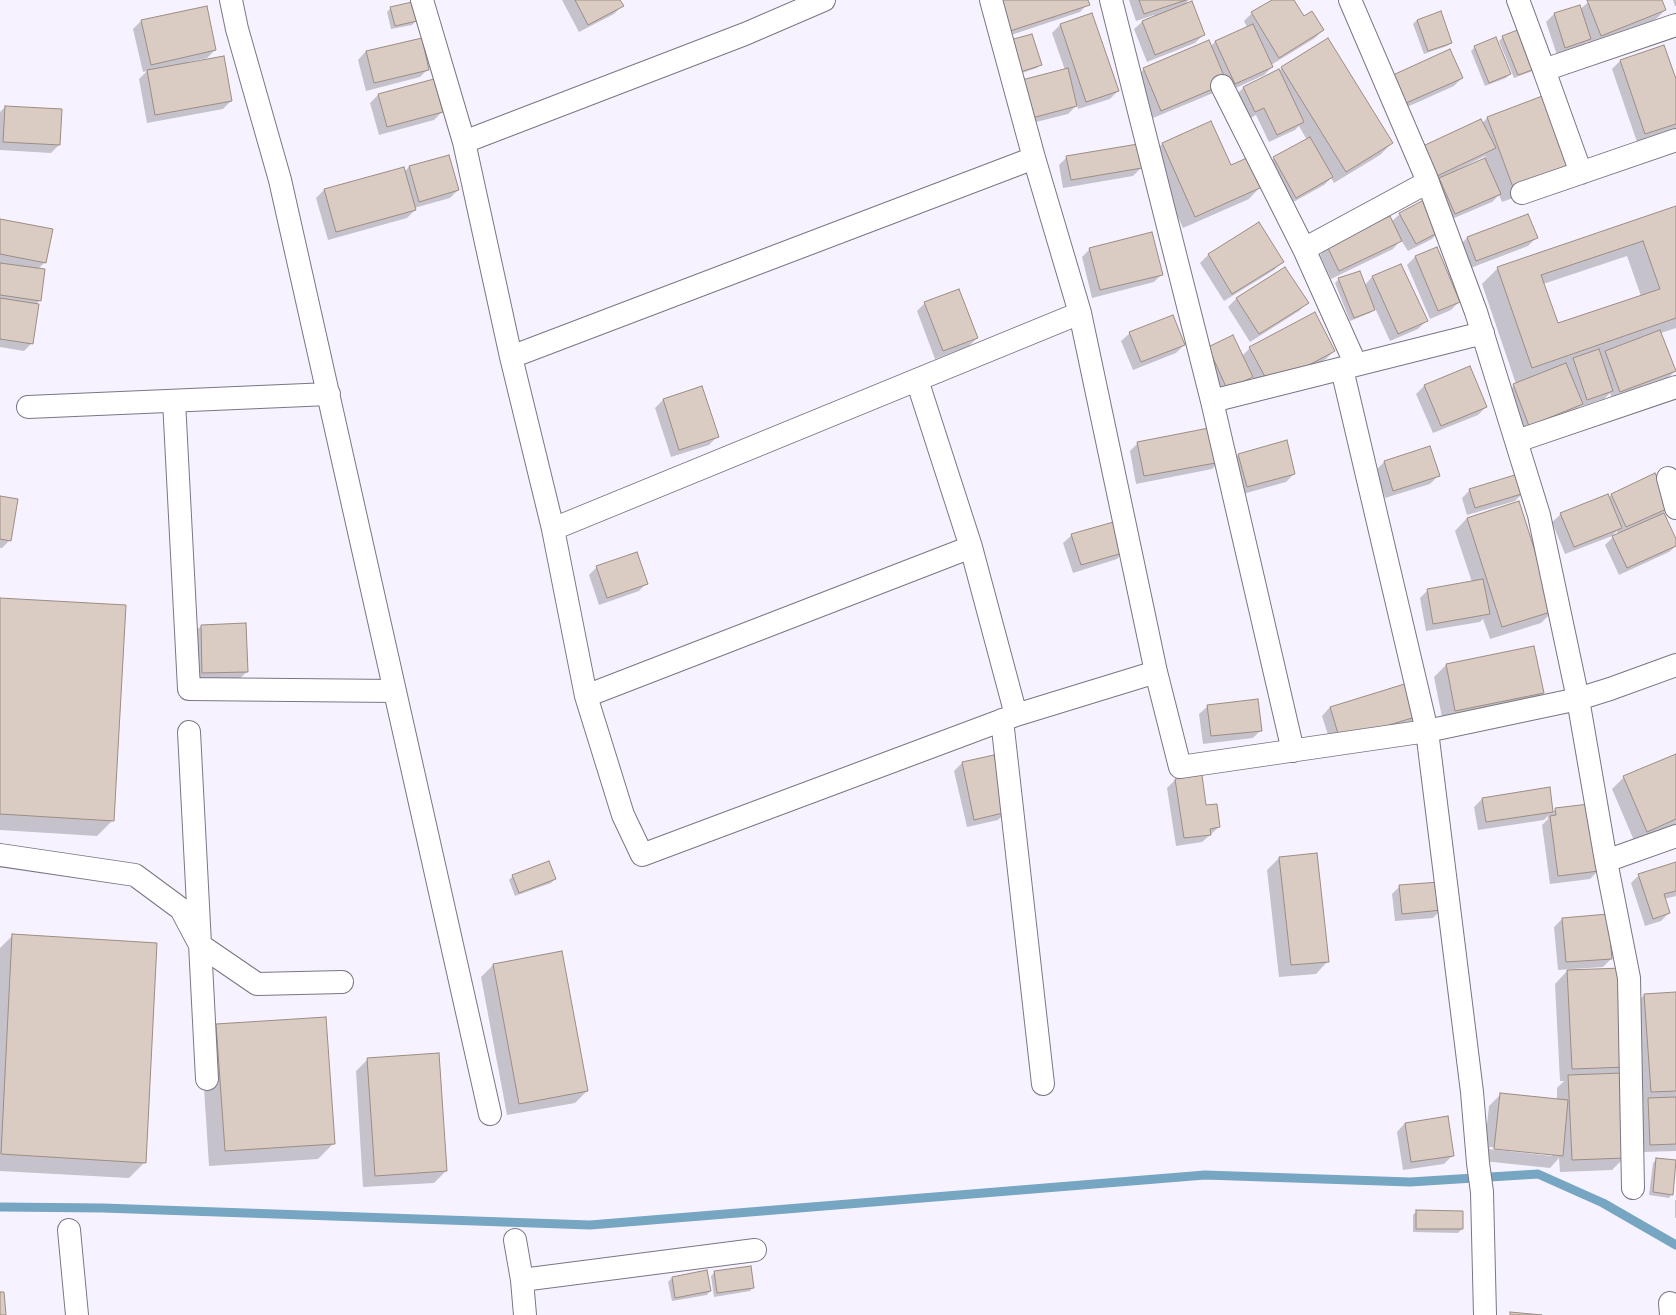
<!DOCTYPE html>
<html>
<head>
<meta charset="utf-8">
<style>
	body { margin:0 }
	canvas { display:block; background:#f7f2ff }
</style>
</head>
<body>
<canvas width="1676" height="1315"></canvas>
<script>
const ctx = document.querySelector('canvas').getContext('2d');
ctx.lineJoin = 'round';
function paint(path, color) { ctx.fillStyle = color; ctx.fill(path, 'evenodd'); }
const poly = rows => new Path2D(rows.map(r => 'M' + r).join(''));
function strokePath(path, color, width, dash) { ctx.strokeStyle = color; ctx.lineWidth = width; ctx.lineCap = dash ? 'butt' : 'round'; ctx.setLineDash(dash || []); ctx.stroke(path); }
paint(poly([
	[562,0,619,0,622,6,614,14,579,32],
	[1002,0,1087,0,1088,4,1080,12,1002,38],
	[1129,0,1189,0,1183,6,1203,35,1195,43,1147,62,1134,29,1143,21,1155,17,1154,15,1136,21],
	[1273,0,1293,0,1303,17,1323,30,1315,38,1271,65,1272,67,1264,75,1227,92,1218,91,1153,118,1136,77,1144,69,1211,46,1215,42,1247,27,1244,21,1252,13],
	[1591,0,1661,0,1665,10,1653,22,1589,47,1587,42,1582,47,1557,55,1546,22,1554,14,1580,9],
	[1673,0,1676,0,1676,6,1675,6],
	[206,7,215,50,207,58,188,62,189,64,231,101,223,109,147,123,139,79,147,71,143,72,133,29,141,21],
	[391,8,416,21,412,25,391,29,387,12],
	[1417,20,1451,43,1447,46,1424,54,1413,24],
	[1060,25,1118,91,1110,99,1078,109,1077,105,1068,114,1020,126,1065,70,1052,33],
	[1503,37,1534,69,1530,72,1514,78,1499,41],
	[1011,41,1040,65,1037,68,1016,75],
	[1664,46,1676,82,1676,129,1637,142,1612,69,1620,61],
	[1475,47,1510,74,1506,78,1485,86,1471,51],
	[366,51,428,69,420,77,366,91,358,60],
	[1282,68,1392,143,1380,155,1334,183,1331,178,1324,185,1288,205,1266,166,1274,158,1307,140,1299,126,1295,130,1269,142,1256,115,1247,120,1235,96,1243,88,1279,71],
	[1462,78,1454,86,1398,111,1386,84],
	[433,80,442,112,434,120,379,135,370,103,378,95],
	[1545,96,1560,181,1502,202,1499,195,1492,202,1447,221,1432,187,1441,178,1429,183,1487,118],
	[1485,156,1486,159,1460,170,1459,169],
	[5,107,59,145,51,153,0,150,0,112],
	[1210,122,1230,166,1261,186,1249,199,1183,228,1150,156,1162,144],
	[1067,157,1141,168,1133,176,1063,188,1059,165],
	[409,167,458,190,450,198,414,208,415,210,407,218,328,240,316,198,324,190,404,172],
	[1676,207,1676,328,1661,333,1675,371,1667,379,1612,399,1610,393,1604,399,1579,407,1574,412,1521,433,1505,393,1516,384,1482,284,1498,268],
	[1627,256,1641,296,1557,324,1543,284],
	[1400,214,1440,231,1432,239,1408,251,1401,240,1393,249,1331,279,1320,255,1328,247,1391,222],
	[1528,215,1536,238,1528,246,1468,269,1459,246,1467,238],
	[0,220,45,262,38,269,40,300,35,305,32,343,24,351,0,347],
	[1259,223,1282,262,1274,270,1224,301,1200,263,1208,255],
	[1436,248,1459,302,1451,310,1430,319,1407,265,1415,257],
	[1090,249,1162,274,1154,282,1092,298,1082,257],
	[1401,265,1426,321,1418,329,1390,341,1375,308,1370,313,1350,321,1335,283,1339,279,1364,286,1372,277],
	[1236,299,1307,303,1299,311,1250,342,1228,307],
	[925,303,977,338,969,346,935,359,917,311],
	[1130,333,1184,345,1176,353,1133,370,1121,341],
	[1209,347,1242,356,1250,348,1334,351,1326,359,1262,393,1252,376,1243,385,1219,396],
	[1469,367,1486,407,1478,415,1433,433,1416,394,1424,386],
	[663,400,717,437,709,445,671,457,655,408],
	[1138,443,1220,461,1212,469,1136,484,1130,451],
	[1238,455,1294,474,1286,482,1239,495,1230,463],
	[1384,462,1438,476,1430,484,1385,498,1376,470],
	[1470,490,1523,493,1515,501,1467,515,1462,498],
	[1612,494,1669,507,1663,513,1676,541,1676,546,1669,552,1619,575,1605,545,1613,537,1618,534,1617,531,1612,536,1565,554,1552,522,1561,514,1608,498],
	[0,497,10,540,2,548,0,548],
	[1467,518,1553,611,1541,623,1490,639,1483,619,1480,622,1426,631,1420,598,1428,590,1472,582,1455,531],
	[1072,535,1125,551,1117,559,1073,573,1063,543],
	[597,567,647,583,639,591,599,605,589,575],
	[0,599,113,820,97,836,0,830],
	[201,626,247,672,238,680,195,681,193,634],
	[1533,647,1543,692,1530,705,1443,722,1434,677,1446,665],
	[1208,706,1261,730,1253,738,1203,744,1199,714],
	[1330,707,1421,715,1413,723,1332,747,1322,716],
	[1676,755,1676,826,1635,843,1612,789,1624,777],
	[962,763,1006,812,998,820,967,827,954,771],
	[1175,780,1205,806,1219,827,1202,842,1176,846,1167,788],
	[1482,799,1552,812,1556,809,1598,871,1590,879,1550,884,1542,825,1548,819,1548,816,1544,820,1478,830,1474,807],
	[1279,858,1328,961,1316,974,1279,977,1267,870],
	[1676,863,1676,896,1664,899,1669,913,1661,921,1645,926,1631,883,1639,875],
	[513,876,555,879,551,883,515,896,509,880],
	[1400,886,1441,910,1433,918,1395,921,1392,894],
	[1562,919,1611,959,1603,967,1558,970,1554,927],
	[13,935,145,1162,129,1178,0,1171,0,948],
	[493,965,587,1091,575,1103,507,1115,481,977],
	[1621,969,1626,1066,1618,1074,1624,1158,1612,1170,1560,1172,1559,1158,1550,1168,1483,1161,1489,1106,1501,1094,1557,1100,1557,1088,1564,1081,1560,1081,1555,984,1567,971],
	[1490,1147,1552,1154,1552,1156,1489,1149],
	[1676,993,1676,1151,1643,1152,1641,1107,1644,1104,1639,1104,1632,1008,1644,995],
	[217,1025,334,1143,318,1159,209,1166,201,1041],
	[368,1059,446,1171,434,1183,363,1187,356,1071],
	[1405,1123,1452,1156,1444,1164,1403,1170,1397,1132],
	[1657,1159,1676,1161,1672,1194,1669,1198,1649,1195,1653,1163],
	[1675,1200,1676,1200,1676,1218,1675,1218],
	[1417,1211,1462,1229,1458,1233,1413,1232,1413,1215],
	[715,1272,753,1287,750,1291,714,1297,711,1276],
	[672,1278,710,1291,707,1295,672,1301,668,1282]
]), '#0003');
strokePath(poly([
	[0,1207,103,1208,590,1225,1205,1175,1410,1182,1538,1174,1603,1203,1676,1245]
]), '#77a6c2', 9);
const building = poly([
	[575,0,620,0,624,6,588,25,575,0],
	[1001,0,1088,0,1090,5,1010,31,1001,0],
	[1139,0,1186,0,1144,14,1139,0],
	[1272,0,1294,0,1304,16,1312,11,1324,30,1279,58,1251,12,1272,0],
	[1587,0,1662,0,1666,10,1601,36,1587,0],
	[1192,1,1205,35,1155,55,1142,21,1192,1],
	[412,2,417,21,395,26,390,7,412,2],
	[1580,5,1591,39,1565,48,1554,13,1580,5],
	[207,6,216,50,151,65,141,20,207,6],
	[1441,11,1452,43,1428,51,1417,20,1441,11],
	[1092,13,1119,91,1086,102,1060,24,1092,13],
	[1253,24,1273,67,1235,84,1215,41,1253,24],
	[1520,29,1535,69,1518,75,1502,36,1520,29],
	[1032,34,1042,65,1020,72,1010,40,1032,34],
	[1496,37,1511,74,1489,83,1474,46,1496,37],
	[422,38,429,70,374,83,366,51,422,38],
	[1328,38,1393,143,1346,172,1281,67,1328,38],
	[1209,40,1227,83,1161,111,1143,68,1209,40],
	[1664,45,1676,79,1676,124,1645,134,1620,60,1664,45],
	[1450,49,1463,78,1406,103,1393,75,1450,49],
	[224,56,232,101,155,115,147,70,224,56],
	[1068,68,1077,106,1028,119,1018,81,1068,68],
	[1279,69,1304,122,1277,135,1264,108,1255,112,1243,87,1279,69],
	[434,79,443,112,387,127,378,94,434,79],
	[1545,95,1573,169,1514,190,1487,117,1545,95],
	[5,106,62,109,60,145,3,142,5,106],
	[1481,119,1496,148,1437,176,1423,146,1481,119],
	[1211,121,1231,165,1249,157,1262,187,1195,217,1162,143,1211,121],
	[1310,137,1333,177,1296,198,1273,157,1310,137],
	[1138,144,1142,168,1071,180,1066,156,1138,144],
	[449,155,459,190,419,202,409,166,449,155],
	[1485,158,1501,194,1455,214,1439,178,1485,158],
	[404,167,416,210,336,232,324,189,404,167],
	[1424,200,1441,231,1416,244,1399,213,1424,200],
	[1676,206,1676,318,1532,368,1497,267,1676,206],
	[1643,241,1660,289,1558,323,1541,275,1643,241],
	[1528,214,1538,238,1476,261,1467,237,1528,214],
	[1390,216,1402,241,1339,271,1327,246,1390,216],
	[0,219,53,229,46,263,0,254,0,219],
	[1259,222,1284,262,1232,294,1208,254,1259,222],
	[1152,232,1163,275,1100,290,1089,248,1152,232],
	[1437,247,1460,302,1438,311,1415,256,1437,247],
	[0,263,45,269,41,301,0,295,0,263],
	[1401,264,1428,321,1398,334,1372,276,1401,264],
	[1285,267,1309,303,1259,334,1236,298,1285,267],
	[1360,271,1375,310,1354,318,1338,278,1360,271],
	[959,289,978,338,943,351,924,302,959,289],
	[0,298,39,304,33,344,0,339,0,298],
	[1315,312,1335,351,1270,386,1249,347,1315,312],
	[1173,315,1185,345,1141,362,1129,332,1173,315],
	[1660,330,1676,371,1620,392,1605,351,1660,330],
	[1233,335,1253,377,1227,389,1208,347,1233,335],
	[1599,349,1613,391,1587,400,1573,358,1599,349],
	[1566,363,1583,404,1529,426,1513,384,1566,363],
	[1470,366,1487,407,1441,426,1424,385,1470,366],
	[702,386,719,437,679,450,663,399,702,386],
	[1214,427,1221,462,1144,476,1137,442,1214,427],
	[1287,440,1295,474,1247,487,1238,454,1287,440],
	[1430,446,1440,476,1393,491,1384,461,1430,446],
	[1655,473,1671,507,1626,527,1611,494,1655,473],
	[1518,474,1525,493,1475,508,1469,489,1518,474],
	[1608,494,1622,528,1574,547,1560,513,1608,494],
	[0,496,18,499,11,541,0,539,0,496],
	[1519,501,1554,611,1502,627,1467,518,1519,501],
	[1664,513,1676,539,1676,546,1627,568,1612,536,1664,513],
	[1117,521,1126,552,1081,565,1071,534,1117,521],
	[637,552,648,584,607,598,596,566,637,552],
	[1483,579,1490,614,1433,624,1427,589,1483,579],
	[0,598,126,605,114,821,0,814,0,598],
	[246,623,248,672,202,673,201,625,246,623],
	[1534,646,1544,693,1455,711,1446,664,1534,646],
	[1411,682,1422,715,1340,740,1330,707,1411,682],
	[1258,699,1262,731,1211,736,1207,705,1258,699],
	[1676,754,1676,819,1647,832,1623,776,1676,754],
	[994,755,1007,812,974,820,962,762,994,755],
	[1202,775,1206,805,1217,804,1220,827,1210,829,1211,835,1184,838,1175,779,1202,775],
	[1550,787,1553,812,1486,822,1482,798,1550,787],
	[1589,804,1599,871,1558,876,1550,816,1556,815,1555,808,1589,804],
	[1317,853,1329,962,1291,965,1279,857,1317,853],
	[549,861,556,879,519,893,512,875,549,861],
	[1676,862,1676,891,1664,894,1670,913,1653,919,1638,874,1676,862],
	[1439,882,1442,910,1402,914,1399,885,1439,882],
	[1608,914,1612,959,1566,962,1562,918,1608,914],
	[12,934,157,943,146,1163,1,1154,12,934],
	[562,951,588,1091,519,1104,493,964,562,951],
	[1622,968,1627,1067,1572,1069,1567,970,1622,968],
	[1676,992,1676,1091,1651,1092,1644,994,1676,992],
	[326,1017,335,1144,225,1151,216,1024,326,1017],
	[439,1053,447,1171,375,1176,367,1058,439,1053],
	[1622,1073,1625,1158,1572,1160,1568,1075,1622,1073],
	[1500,1093,1568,1100,1563,1156,1494,1149,1500,1093],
	[1676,1097,1676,1144,1650,1145,1648,1098,1676,1097],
	[1448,1116,1454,1156,1411,1162,1405,1123,1448,1116],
	[1656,1158,1676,1160,1673,1195,1653,1192,1656,1158],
	[1416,1210,1463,1211,1463,1229,1416,1229,1416,1210],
	[751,1266,754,1288,717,1293,714,1271,751,1266],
	[707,1270,711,1291,675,1298,672,1277,707,1270],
	[0,1292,4,1292,6,1315,0,1315,0,1292],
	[1510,1312,1542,1315,1510,1315,1510,1312]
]);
paint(building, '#daccc2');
strokePath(building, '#9b8d84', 1);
const minor = poly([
	[231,0,237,29,280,180,490,1114],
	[422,0,464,142,511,357,553,529,586,696,623,815,642,855,1016,715,1156,672],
	[991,0,1034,158,1080,313,1156,672,1180,767,1427,731,1342,369],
	[1111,0,1212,401],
	[1350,0,1426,177,1476,312,1539,515,1578,699,1606,861,1676,836],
	[1518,0,1544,70],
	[1222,86,1304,249],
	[464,142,745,34,824,0],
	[1581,173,1544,70,1676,25],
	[1522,193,1676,140],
	[511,357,1034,158],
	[1356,365,1304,249,1428,182],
	[917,380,971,547,1016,715],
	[174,401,189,689,395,691],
	[28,407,329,394],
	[1517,441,1676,387],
	[1668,478,1676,508],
	[553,529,1080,313],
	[586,696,971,547],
	[1002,720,1043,1084],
	[189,732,207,1079],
	[1293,751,1212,401,1483,333],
	[0,855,135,875,181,909,200,945,257,984,342,982],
	[1606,861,1629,978,1633,1188],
	[69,1230,77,1315],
	[515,1240,522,1280,525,1315],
	[522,1280,755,1250],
	[1670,1303,1671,1315],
	[1485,1315,1482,1192,1478,1163,1472,1092,1427,731,1578,699,1610,689,1676,665]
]);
strokePath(minor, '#7b7683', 24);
strokePath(minor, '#fff', 22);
</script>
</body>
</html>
